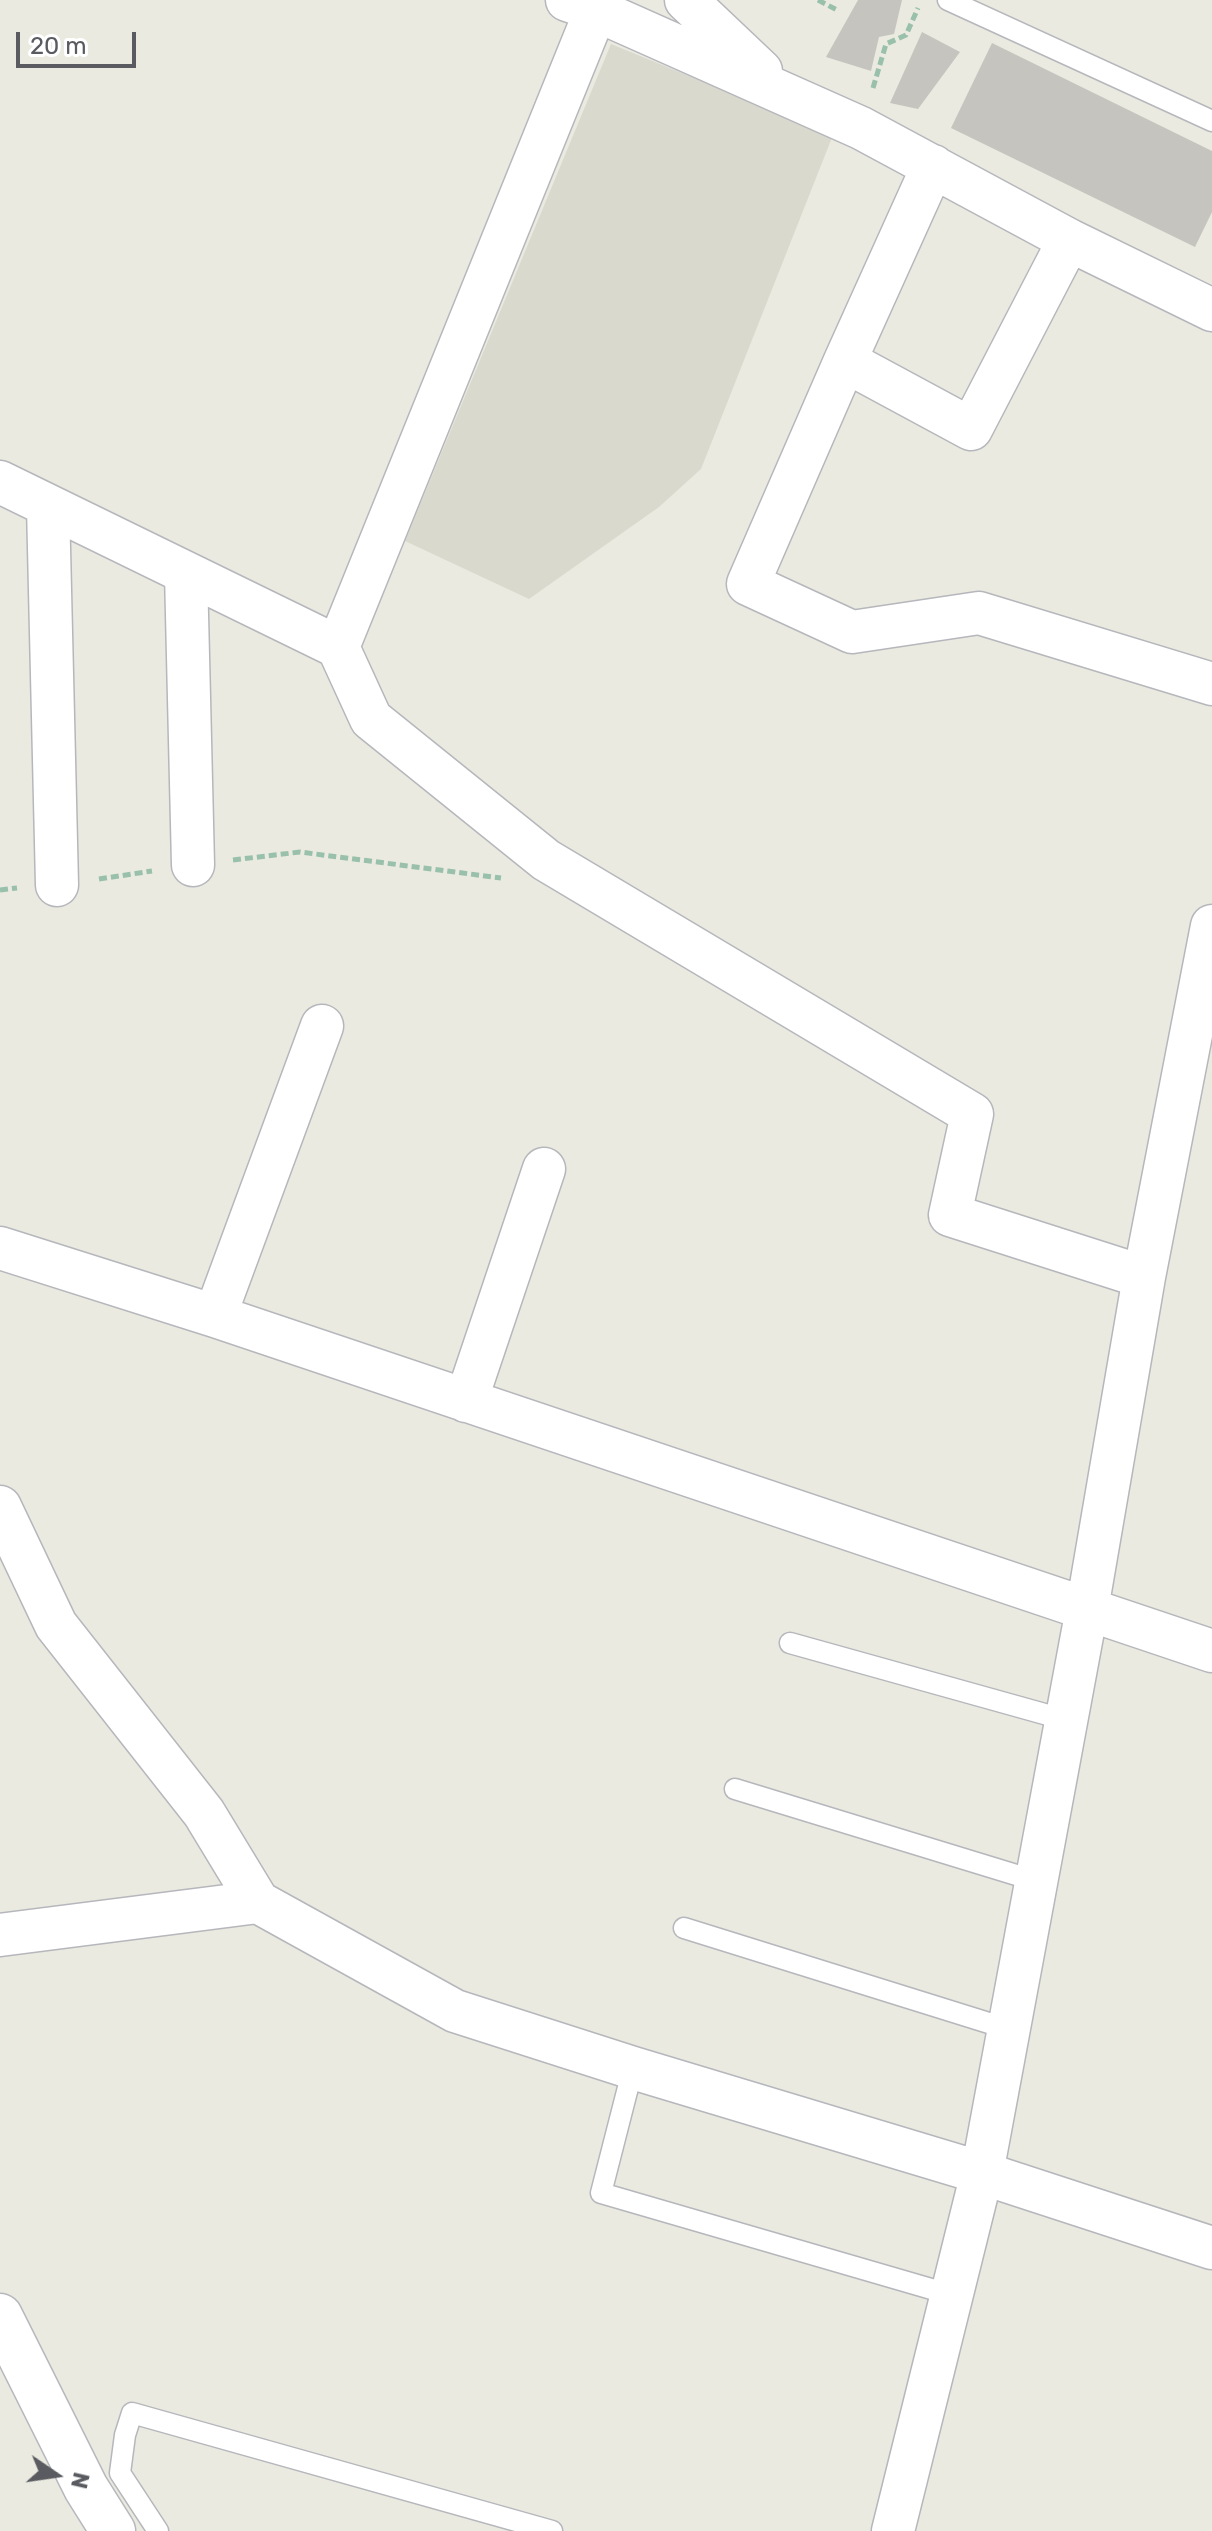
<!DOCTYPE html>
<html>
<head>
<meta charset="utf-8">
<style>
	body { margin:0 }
	#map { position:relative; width:1212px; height:2531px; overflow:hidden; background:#eaeae0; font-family:Rubik,sans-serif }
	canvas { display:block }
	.north { position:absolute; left:16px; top:2435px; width:80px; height:80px; -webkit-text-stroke:6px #fff; paint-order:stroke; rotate:103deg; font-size:22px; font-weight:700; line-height:32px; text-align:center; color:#595b60 }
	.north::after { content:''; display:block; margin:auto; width:28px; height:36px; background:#595b60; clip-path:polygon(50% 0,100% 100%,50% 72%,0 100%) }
	.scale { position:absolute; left:16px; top:32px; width:120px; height:36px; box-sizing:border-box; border:4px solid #595b60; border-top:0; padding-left:10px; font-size:24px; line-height:28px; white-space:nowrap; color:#595b60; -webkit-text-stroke:6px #fff; paint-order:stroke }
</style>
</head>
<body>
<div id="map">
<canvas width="1212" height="2531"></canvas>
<div class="north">N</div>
<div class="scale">20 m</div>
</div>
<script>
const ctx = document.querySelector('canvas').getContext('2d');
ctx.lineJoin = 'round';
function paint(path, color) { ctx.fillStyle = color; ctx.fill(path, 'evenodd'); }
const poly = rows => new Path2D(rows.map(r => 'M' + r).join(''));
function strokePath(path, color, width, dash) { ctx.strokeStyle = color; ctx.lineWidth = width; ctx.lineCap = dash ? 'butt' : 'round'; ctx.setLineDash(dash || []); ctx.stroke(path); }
paint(poly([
	[611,44,833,135,701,469,659,507,529,599,405,541]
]), '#dad9ce');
paint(poly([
	[858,0,902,0,894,34,879,37,871,71,826,57],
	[922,32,960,52,918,109,890,103],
	[992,43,1212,151,1212,212,1195,247,951,128]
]), '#c6c4be');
const lane = poly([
	[948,0,1212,121],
	[790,1643,1066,1720],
	[735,1789,1036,1881],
	[684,1928,1008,2029],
	[633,2068,601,2193,952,2295],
	[158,2531,120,2473,125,2435,132,2413,552,2531]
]);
const street = poly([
	[567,0,596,10,861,128,1069,240,1212,310],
	[686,0,761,71],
	[933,166,845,361,971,429,1069,240],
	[845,361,748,584,852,632,979,613,1212,684],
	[0,482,338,647,371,719,546,860,972,1114,950,1215,1144,1277],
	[48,506,57,885],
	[186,573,193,865],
	[338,647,596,10],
	[0,1248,215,1316,1212,1651],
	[215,1316,322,1026],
	[466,1401,544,1169],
	[0,1507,56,1625,204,1813,258,1902,455,2011,633,2068,982,2173,1212,2248],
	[0,1935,258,1902],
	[893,2531,982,2173,1087,1609,1144,1277,1212,926]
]);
const secondary = poly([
	[0,2316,86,2488,113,2531]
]);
strokePath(lane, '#b6b7bc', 23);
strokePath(street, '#b6b7bc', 45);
strokePath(secondary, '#b6b8be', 47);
strokePath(poly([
	[818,0,837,10],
	[873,88,886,44,906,35,918,8],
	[233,860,300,852,501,878],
	[99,879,152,871],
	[0,890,17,888]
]), '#99c0ab', 5, [8, 4]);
strokePath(lane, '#fff', 20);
strokePath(street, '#fff', 42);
strokePath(secondary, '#fff', 44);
</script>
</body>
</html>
